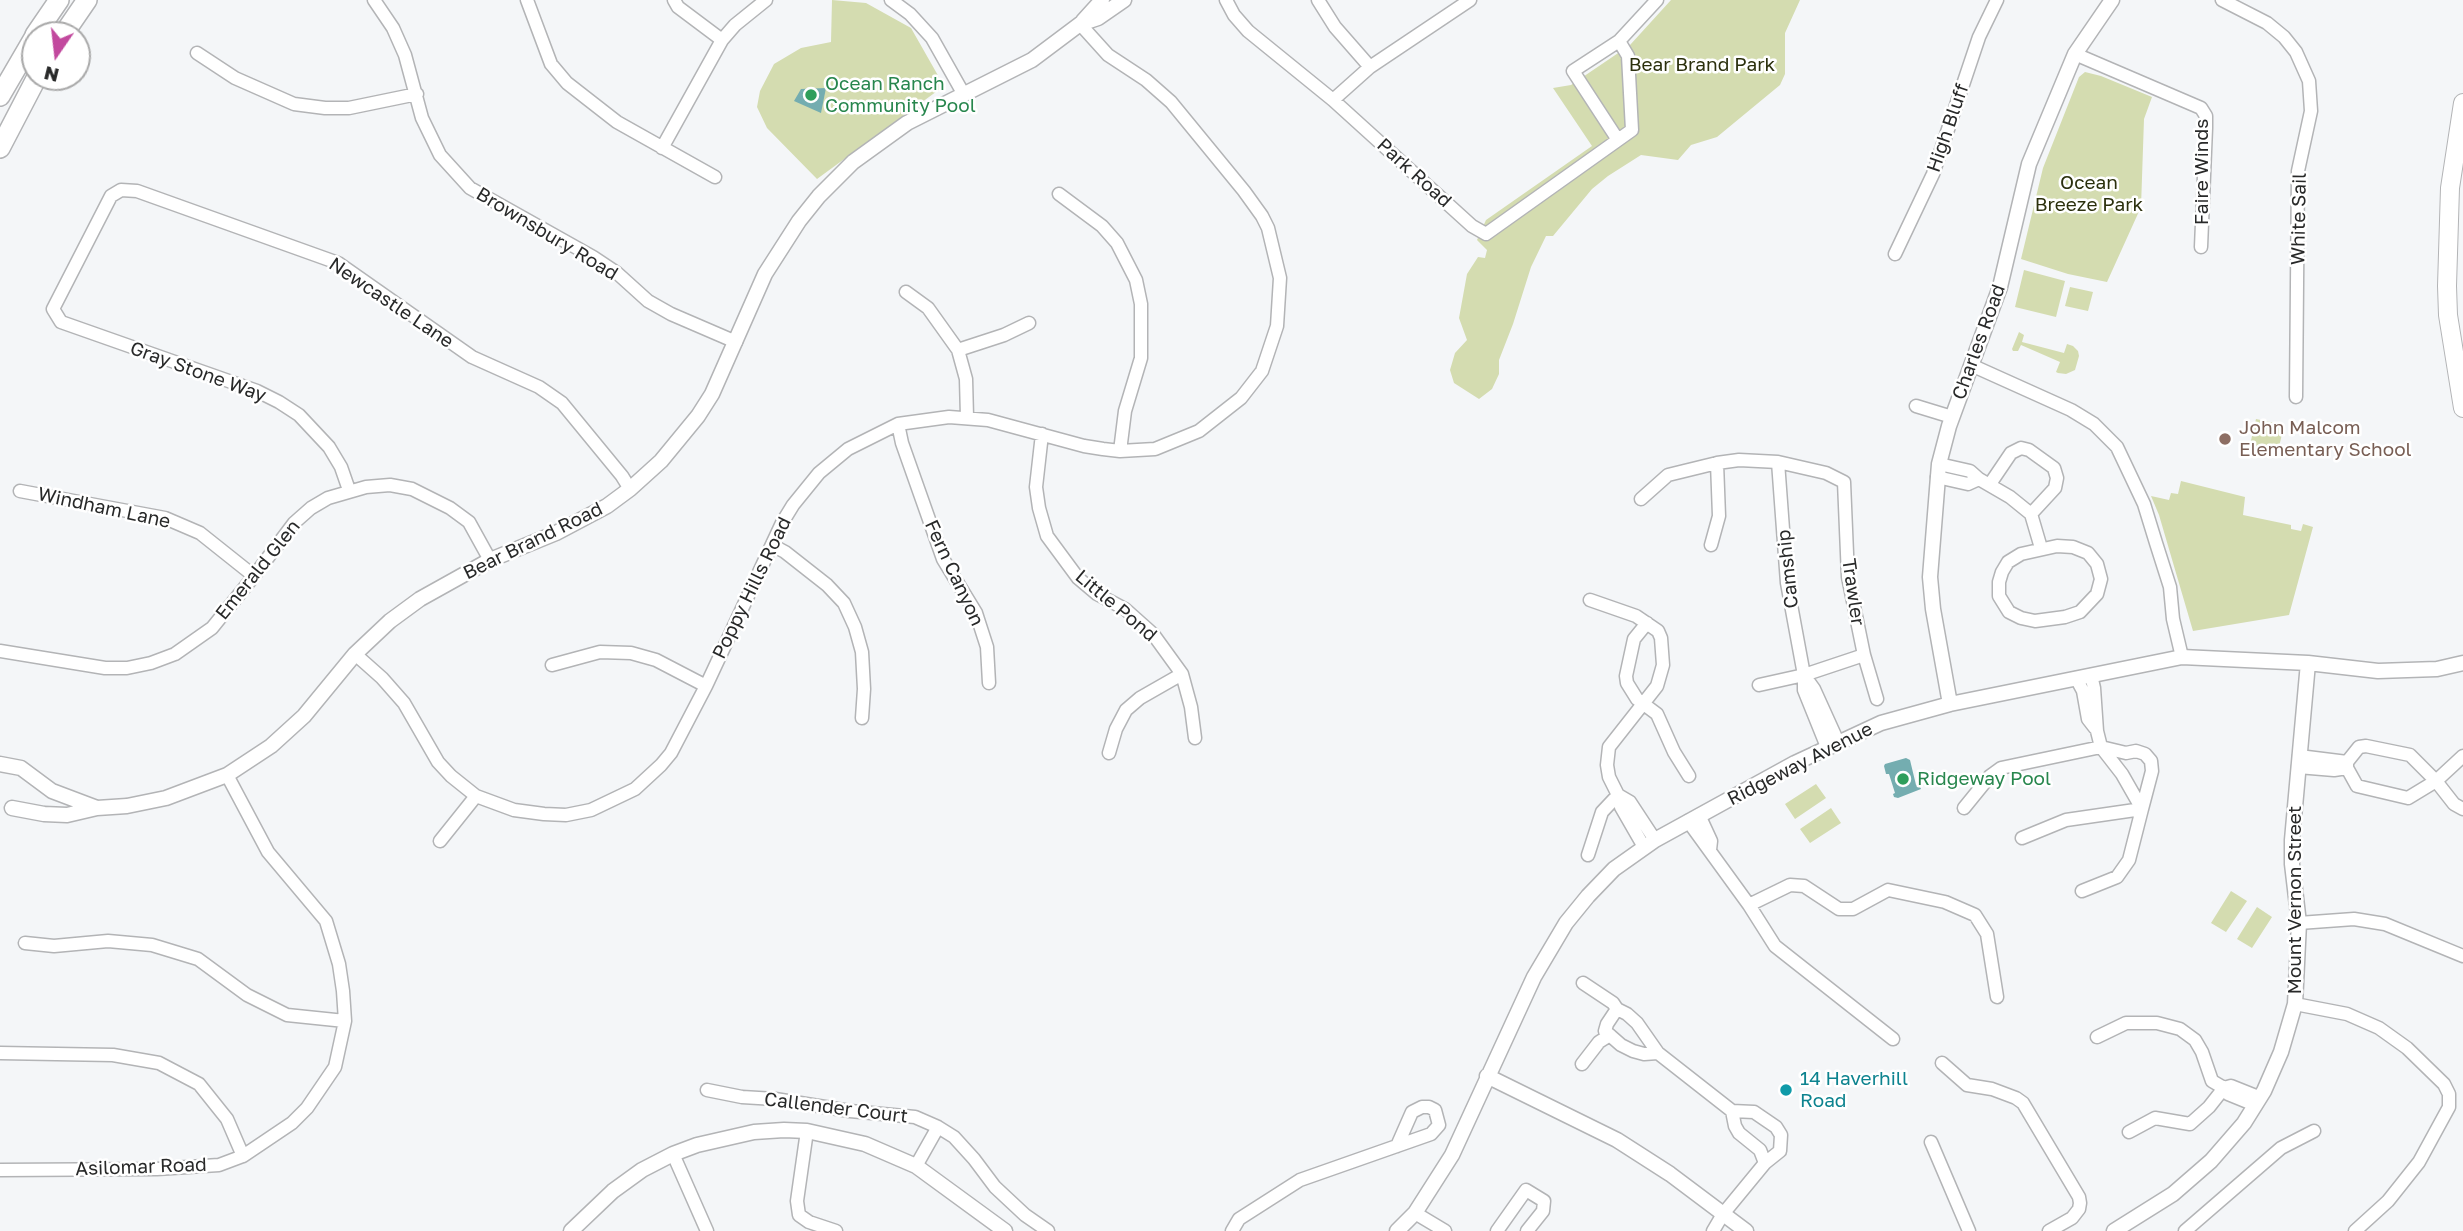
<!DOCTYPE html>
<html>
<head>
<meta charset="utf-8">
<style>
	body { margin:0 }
	#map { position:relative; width:2463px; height:1231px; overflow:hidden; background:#f4f6f8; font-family:"Golos Text",sans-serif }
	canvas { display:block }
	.north { position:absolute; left:21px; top:21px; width:70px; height:70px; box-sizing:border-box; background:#fff; border:2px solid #a9a9a9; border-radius:50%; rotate:194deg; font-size:19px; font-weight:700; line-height:28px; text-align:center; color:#282929 }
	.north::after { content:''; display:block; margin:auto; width:24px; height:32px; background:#c2499e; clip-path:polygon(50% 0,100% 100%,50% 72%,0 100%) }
</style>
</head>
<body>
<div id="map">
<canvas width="2463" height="1231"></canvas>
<div class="north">N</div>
</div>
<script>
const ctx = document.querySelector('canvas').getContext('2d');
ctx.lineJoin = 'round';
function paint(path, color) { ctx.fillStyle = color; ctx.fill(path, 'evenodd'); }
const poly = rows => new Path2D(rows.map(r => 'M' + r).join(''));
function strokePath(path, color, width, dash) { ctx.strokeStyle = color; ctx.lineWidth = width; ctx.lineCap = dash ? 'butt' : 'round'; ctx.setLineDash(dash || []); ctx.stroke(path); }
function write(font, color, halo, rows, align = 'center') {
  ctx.font = font + ' "Golos Text",sans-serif'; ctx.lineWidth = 5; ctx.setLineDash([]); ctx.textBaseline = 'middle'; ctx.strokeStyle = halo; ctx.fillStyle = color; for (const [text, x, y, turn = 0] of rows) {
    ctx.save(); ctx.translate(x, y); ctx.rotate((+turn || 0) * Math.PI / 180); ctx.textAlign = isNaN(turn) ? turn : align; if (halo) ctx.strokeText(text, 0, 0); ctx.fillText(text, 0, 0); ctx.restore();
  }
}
paint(poly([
	[832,0,866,3,911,28,944,86,817,179,767,128,757,107,760,91,774,64,801,48,831,42],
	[1671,0,1800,0,1785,33,1785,74,1780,85,1717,137,1691,145,1678,160,1641,155,1608,176,1592,189,1553,236,1546,236,1531,267,1513,324,1499,360,1499,374,1492,389,1479,399,1454,383,1450,370,1455,353,1467,340,1459,318,1467,274,1478,257,1485,258,1487,250,1477,240,1486,220,1592,146,1553,88,1571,85,1630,45],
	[2085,72,2101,76,2152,97,2144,119,2141,207,2107,282,2068,274,2021,259,2043,168,2079,77],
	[2024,270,2065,281,2056,317,2015,307],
	[2070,287,2093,292,2088,311,2065,306],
	[2019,332,2024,335,2022,342,2064,353,2067,344,2073,346,2078,351,2079,356,2075,370,2066,374,2058,373,2056,372,2060,362,2021,345,2018,351,2013,351,2012,349],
	[2256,419,2284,425,2277,456,2249,449],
	[2181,481,2245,497,2243,515,2291,525,2291,529,2301,531,2303,524,2313,527,2289,615,2193,631,2159,515,2151,496,2169,500,2171,493,2178,494],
	[1816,784,1826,798,1795,819,1785,804],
	[1831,808,1841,823,1810,843,1800,829],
	[2231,891,2247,901,2226,932,2211,923],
	[2257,907,2272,917,2252,948,2237,939]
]), '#d4dcb0');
paint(poly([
	[826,88,821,113,794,101,801,89],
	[1906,758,1910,760,1916,785,1919,784,1921,789,1898,798,1894,797,1893,794,1895,793,1889,774,1886,774,1884,766,1885,764]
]), '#74adb0');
const minor = poly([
	[374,0,393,28,405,55,422,118,440,155,470,188,593,257,617,273,648,301,671,314,736,342],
	[527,0,551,64,567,83,617,122,715,177],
	[674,0,678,7,722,40],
	[891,0,910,14,932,38,963,93],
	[1226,0,1234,15,1248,31,1333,100,1472,226,1486,234,1618,140],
	[1318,0,1335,27,1370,67],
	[2222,0,2267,23,2284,37,2296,52,2309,81,2311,111,2298,171,2296,397],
	[1619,41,1628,56,1632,130,1618,140,1573,71,1619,41,1657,0],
	[197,53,235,78,294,104,325,108,349,108,417,94],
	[2075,54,2201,108,2206,116,2206,128,2201,247],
	[1333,100,1370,67,1470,0],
	[662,148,722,40,735,25,766,0],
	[1059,194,1102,226,1117,243,1136,280,1141,304,1141,358,1125,411,1120,451],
	[1895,254,1933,174,1979,37,1997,0],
	[906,292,928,308,958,350,966,379,967,417],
	[958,350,1004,335,1029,323],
	[1971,365,2071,410,2094,424,2117,447,2144,504,2156,543,2170,587,2173,619,2182,657],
	[1916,406,1952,417],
	[898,424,902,443,943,559,976,613,987,647,989,683],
	[1042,434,1036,487,1039,508,1047,536,1078,578,1097,594,1125,609,1153,634,1182,674,1191,707,1195,738],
	[1778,462,1787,583,1804,675,1804,690,1827,747],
	[1939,464,1970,471,1979,479,2010,497,2031,514,2041,548],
	[1937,477,1968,484,1979,479],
	[1990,484,2011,453,2021,448,2029,450,2054,468,2057,478,2055,488,2031,514],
	[349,490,341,467,329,447,299,415,279,402,257,391,61,322,53,309,111,196,121,190,137,191,338,263,472,357,539,387,562,403,622,476,630,489],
	[20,491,165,518,200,533,254,576],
	[1641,499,1668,475,1717,463,1739,460,1778,462,1826,473,1844,482,1848,577,1864,655,1877,699],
	[772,545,785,552,827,585,844,603,855,627,862,652,864,689,862,718],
	[1711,545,1719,516,1717,463],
	[2057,546,2073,547,2088,553,2097,564,2101,579,2097,594,2080,612,2065,617,2035,621,2021,618,2009,612,1999,596,1999,582,2002,572,2008,562,2021,554,2057,546],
	[1590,600,1636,616,1658,631,1661,638,1663,665,1657,686,1609,747,1607,765,1609,777,1618,795,1621,807,1644,847],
	[1647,623,1634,639,1626,676,1627,683,1637,699,1657,714,1674,752,1689,776],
	[0,651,105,668,127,668,151,663,175,654,212,628,254,576,294,523,311,508,328,498,366,487,390,485,412,489,450,508,469,522,490,560],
	[355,654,382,678,404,703,438,762,451,776,476,796,514,810,544,814,566,815,591,810,635,789,661,765,671,753,706,686,782,523,793,505,819,473,848,449,898,424,949,417,988,420,1084,446,1103,449,1120,451,1155,449,1199,431,1241,398,1262,371,1277,326,1280,278,1268,228,1262,216,1244,191,1171,102,1146,80,1108,55,1080,24],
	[552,665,600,652,631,653,656,660,706,686],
	[1804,675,1814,689,1838,742],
	[2076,678,2083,691,2088,719,2095,728],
	[1759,685,1804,675,1864,655],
	[2366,746,2410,755,2436,781,2408,798,2357,786,2347,768,2347,762,2359,747,2366,746],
	[1109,753,1116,729,1126,710,1140,698,1182,674],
	[2299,756,2347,762],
	[2463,756,2436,781,2454,804,2463,809],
	[2298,767,2334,770,2347,768],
	[1618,795,1630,802,1655,840],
	[1964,808,1990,776,2001,768,2101,747,2126,753,2136,751,2145,754,2151,761,2152,771,2142,809,2066,820,2022,838],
	[1699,815,1711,841,1710,850],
	[1688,821,1749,905,1790,885,1804,886,1839,909,1853,909,1888,890,1945,902,1975,915,1987,934,1997,997],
	[440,841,476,796],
	[1588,855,1602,812,1618,795],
	[2082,891,2117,877,2129,860,2142,809,2122,774,2101,747,2097,731,2094,688,2091,675],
	[1749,905,1775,946,1893,1039],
	[2299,923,2354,919,2385,924,2463,956],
	[25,943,54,946,108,941,152,945,198,959,247,995,287,1015,345,1021],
	[1583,983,1613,1003,1617,1009],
	[2295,1004,2347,1014,2379,1028,2407,1048,2444,1084,2449,1094,2449,1107,2419,1162,2388,1201,2355,1231],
	[2097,1037,2126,1023,2157,1023,2180,1029,2195,1040,2202,1052,2212,1081,2224,1088,2228,1094,2255,1105],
	[0,1053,113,1055,159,1063,199,1084,227,1119,243,1156],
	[1658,1053,1644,1054,1633,1051,1621,1045,1605,1031,1607,1024,1617,1009,1627,1014,1637,1023,1658,1053,1732,1111,1735,1126,1739,1133,1760,1150,1765,1163,1723,1214,1713,1231],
	[1942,1063,1967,1085,1992,1089,2016,1098,2023,1103,2079,1197,2080,1203,2079,1209,2072,1218,2049,1231],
	[1582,1064,1599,1042,1610,1035],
	[2224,1088,2231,1086,2256,1096],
	[707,1090,742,1097,775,1099,850,1111,915,1117,938,1127,954,1137,974,1159,995,1187,1025,1215,1048,1231],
	[1732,1111,1754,1112,1776,1127,1781,1135,1780,1151,1765,1163],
	[807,1131,797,1201,799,1215,809,1222,836,1231],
	[2129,1132,2155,1118,2190,1124,2209,1107,2224,1088],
	[1931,1142,1969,1231],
	[673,1154,707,1231],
	[916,1166,938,1127],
	[0,1170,157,1169,219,1165,243,1156,292,1123,307,1108,335,1067,345,1021,343,991,339,964,326,921,268,852,227,775],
	[1415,1213,1445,1231],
	[1232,1231,1239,1219,1300,1180,1431,1134,1439,1125,1435,1110,1429,1107,1422,1107,1412,1112,1397,1146],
	[1497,1231,1526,1190,1544,1201,1543,1211,1527,1231],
	[2185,1231,2281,1148,2314,1131]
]);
const tertiary = poly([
	[1083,21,1102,0],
	[1950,704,1933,609,1930,577,1939,464,1949,426,2000,287,2029,164,2075,54,2112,0],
	[0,764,21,768,52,791,97,808],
	[12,808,44,814,67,815,97,808,127,806,166,798,227,775,271,746,304,716,355,654,390,621,420,599,490,560,556,533,607,506,630,489,661,461,698,416,712,394,765,274,799,221,819,196,853,162,907,123,1032,60,1080,24,1098,18,1124,0],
	[1487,1076,1617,1140,1670,1174,1746,1231],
	[571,1231,613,1191,642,1170,673,1154,697,1145,754,1132,784,1130,807,1131,865,1144,916,1166,1005,1231],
	[1397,1231,1415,1213,1452,1155,1534,977,1566,923,1588,896,1614,869,1655,840,1795,763,1881,723,1950,704,2182,657,2308,663,2378,671,2437,669,2463,663],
	[2114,1231,2173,1194,2211,1161,2244,1123,2264,1091,2281,1052,2295,1004,2299,923,2292,864,2292,840,2308,663]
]);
const secondary = poly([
	[2463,103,2450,188,2447,286,2448,315,2463,408]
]);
const primary = poly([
	[35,35,59,0],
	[63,35,87,0],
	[0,96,35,36],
	[0,148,37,77]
]);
strokePath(minor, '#b3b4b6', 15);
strokePath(tertiary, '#b3b4b6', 17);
strokePath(secondary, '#b3b4b6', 20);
strokePath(primary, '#b3b4b6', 22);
strokePath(minor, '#fff', 12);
strokePath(tertiary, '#fff', 14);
strokePath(secondary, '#fff', 18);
strokePath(primary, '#fff', 19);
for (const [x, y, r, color] of [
	[811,95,7,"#2e9e5b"],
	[2225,439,7,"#8d6e63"],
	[1903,779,7,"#2e9e5b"],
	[1786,1090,7,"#0f9aa8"]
]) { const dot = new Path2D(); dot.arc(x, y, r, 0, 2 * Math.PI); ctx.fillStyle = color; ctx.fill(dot); strokePath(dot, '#fff', 2.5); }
write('19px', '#2b300d', '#fff', [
	["Bear Brand Park",1702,65],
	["Ocean",2089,183],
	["Breeze Park",2089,205]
]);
write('19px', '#27864d', '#fff', [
	["Ocean Ranch",825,84],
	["Community Pool",825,106],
	["Ridgeway Pool",1917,779]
], 'left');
write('19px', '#282929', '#fff', [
	["High Bluff",1948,128,-71],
	["Faire Winds",2202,172,-90],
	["Park Road",1414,173,42],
	["White Sail",2299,219,-89],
	["Brownsbury Road",547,234,31],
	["Newcastle Lane",391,303,34],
	["Charles Road",1979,342,-70],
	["Gray Stone Way",198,372,20],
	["Windham Lane",104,508,12],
	["Bear Brand Road",533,541,-26],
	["Camship",1788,569,-96],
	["Emerald Glen",258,570,-51],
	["Fern Canyon",954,573,65],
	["Poppy Hills Road",752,588,-64],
	["Trawler",1853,592,82],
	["Little Pond",1116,606,40],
	["Ridgeway Avenue",1800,764,-27],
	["Mount Vernon Street",2295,900,-90],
	["Callender Court",836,1108,7],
	["Asilomar Road",141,1167,-2]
]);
write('19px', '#785e54', '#fff', [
	["John Malcom",2239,428],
	["Elementary School",2239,450]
], 'left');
write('19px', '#0d838f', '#fff', [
	["14 Haverhill",1800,1079],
	["Road",1800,1101]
], 'left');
</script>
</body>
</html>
